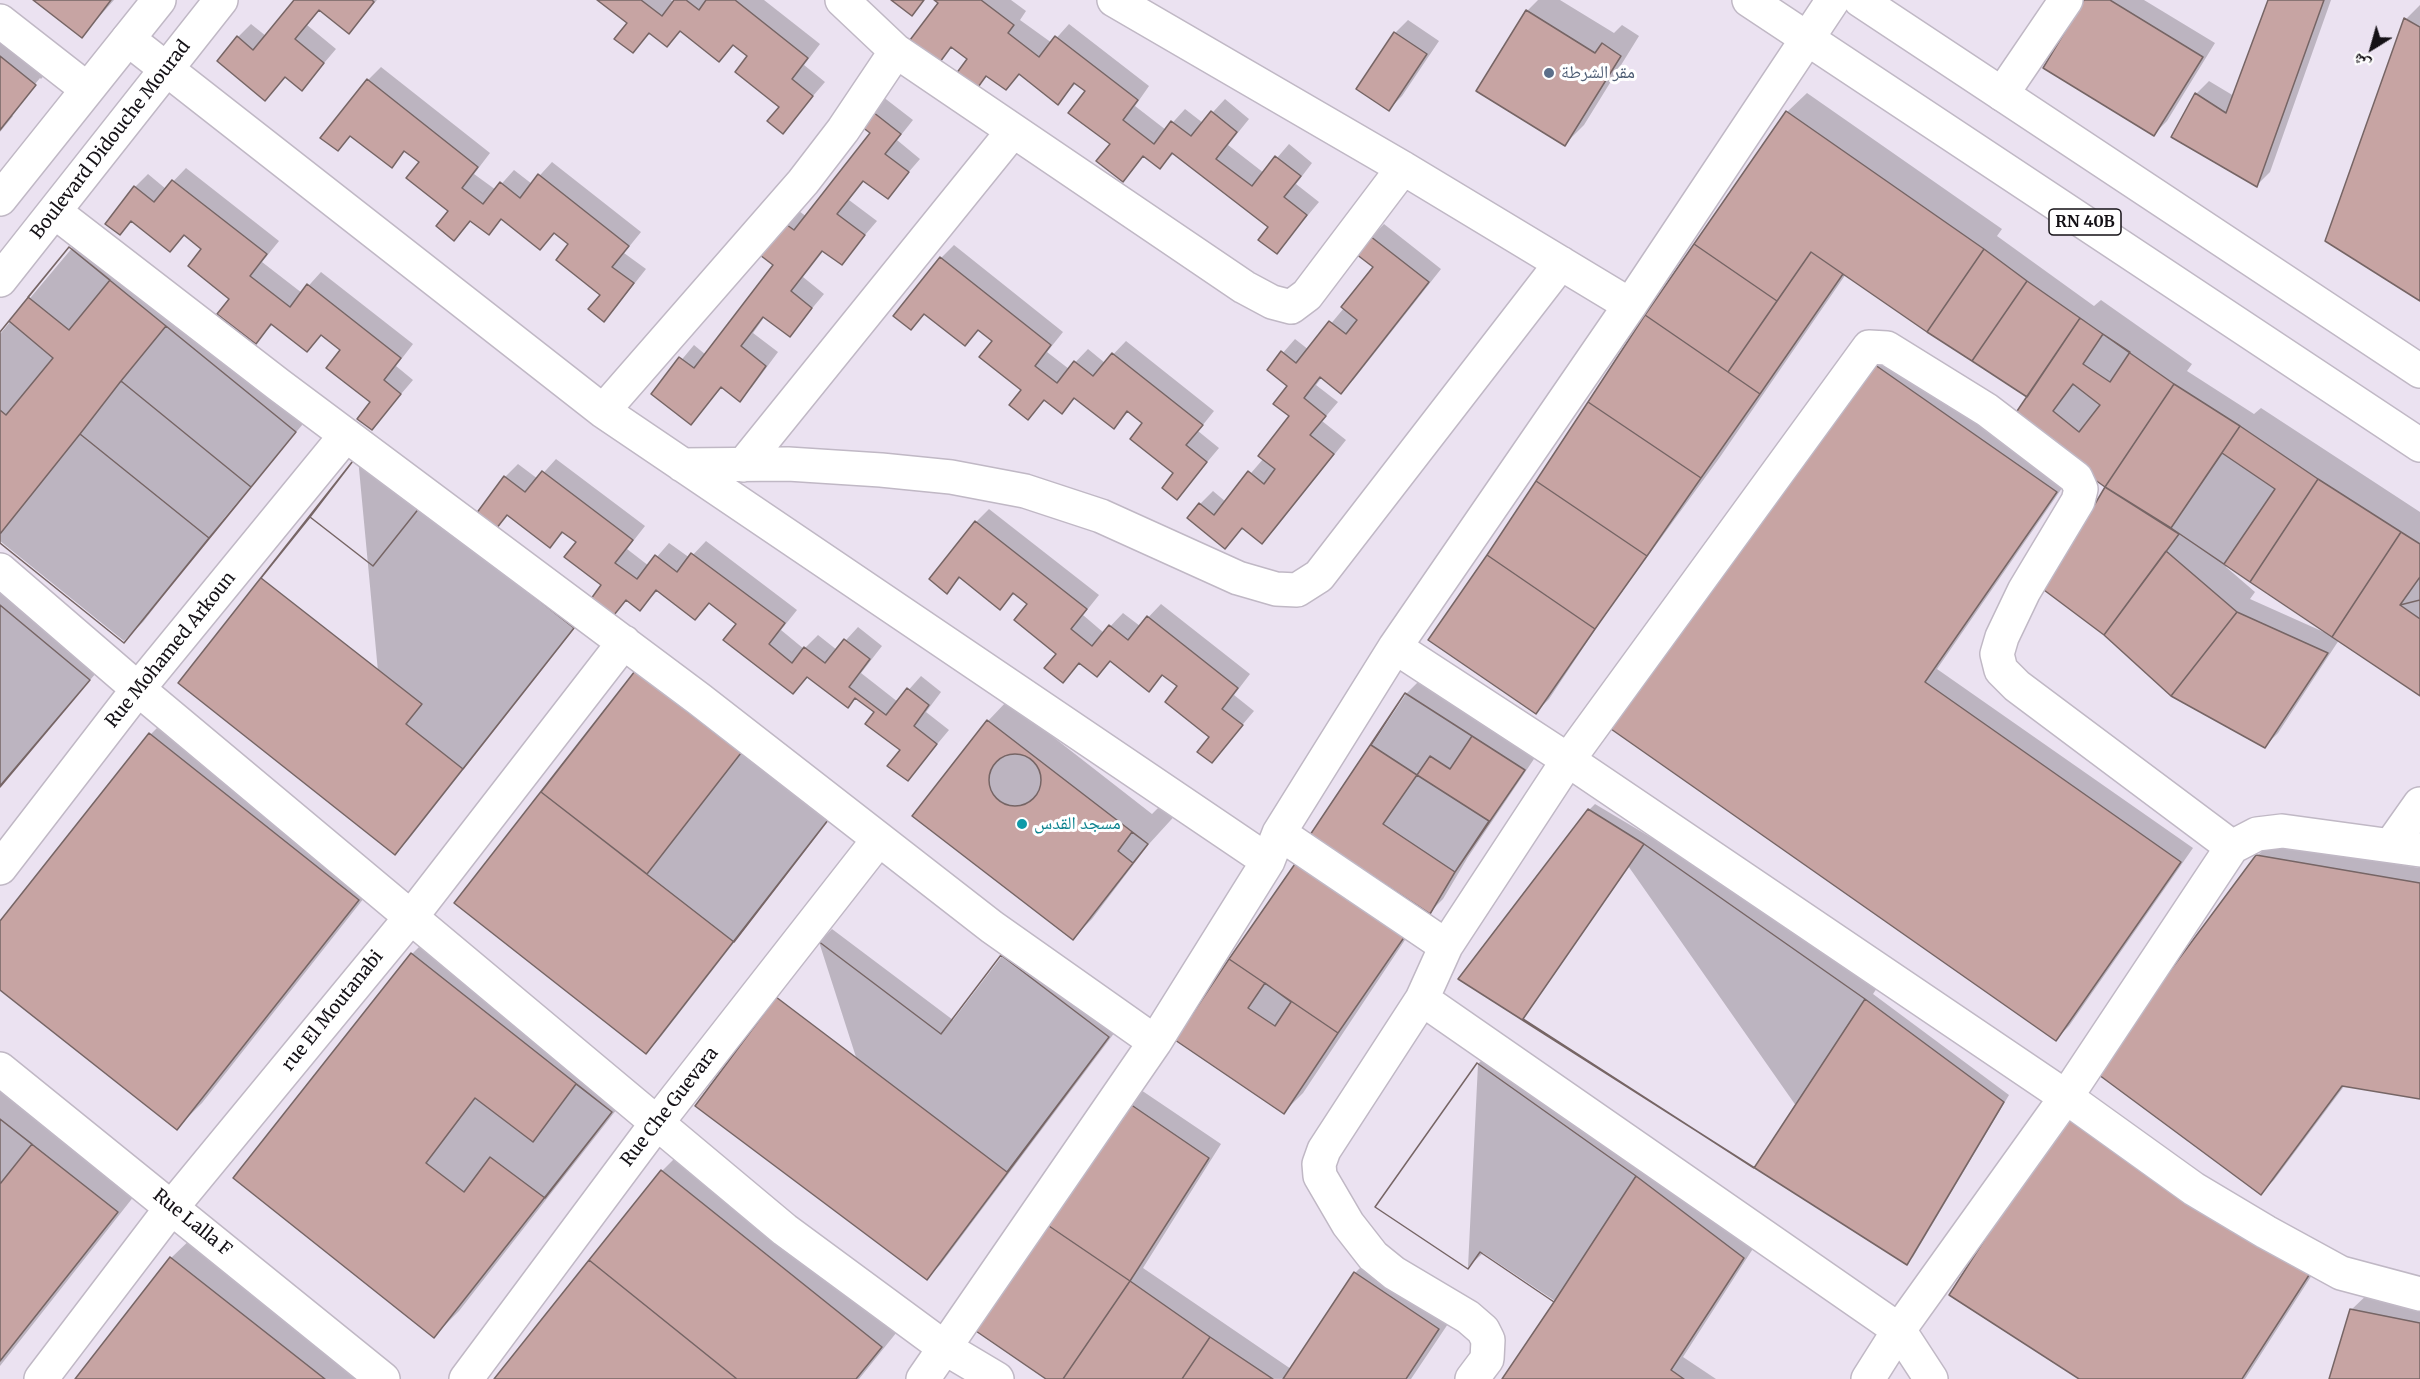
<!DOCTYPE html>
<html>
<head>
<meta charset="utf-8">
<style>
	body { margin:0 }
	#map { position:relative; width:2420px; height:1379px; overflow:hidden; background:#ebe2f1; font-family:Merriweather,"Noto Naskh Arabic",serif }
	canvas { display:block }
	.north { position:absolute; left:2342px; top:18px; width:60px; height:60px; -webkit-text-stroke:4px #fff; paint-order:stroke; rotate:217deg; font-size:16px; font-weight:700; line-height:24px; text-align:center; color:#141116 }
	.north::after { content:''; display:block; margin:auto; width:21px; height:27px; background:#141116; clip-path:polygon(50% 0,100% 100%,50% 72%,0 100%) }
</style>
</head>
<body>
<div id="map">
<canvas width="2420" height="1379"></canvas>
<div class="north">ش</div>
</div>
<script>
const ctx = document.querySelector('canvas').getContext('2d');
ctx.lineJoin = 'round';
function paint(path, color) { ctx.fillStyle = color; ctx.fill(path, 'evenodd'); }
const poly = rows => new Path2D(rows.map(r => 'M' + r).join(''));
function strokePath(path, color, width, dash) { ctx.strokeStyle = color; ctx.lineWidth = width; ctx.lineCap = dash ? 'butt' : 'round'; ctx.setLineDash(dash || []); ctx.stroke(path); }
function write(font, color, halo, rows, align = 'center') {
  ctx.font = font + ' Merriweather,"Noto Naskh Arabic",serif'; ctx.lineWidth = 6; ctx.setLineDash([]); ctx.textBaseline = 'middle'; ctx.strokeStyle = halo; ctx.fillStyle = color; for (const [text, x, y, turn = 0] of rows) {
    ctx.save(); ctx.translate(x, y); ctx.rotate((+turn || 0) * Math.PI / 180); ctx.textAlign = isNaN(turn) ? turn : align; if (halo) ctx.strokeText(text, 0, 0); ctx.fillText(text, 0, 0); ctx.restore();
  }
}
paint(poly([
	[36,0,114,0,82,36],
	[296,0,377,0,349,32,320,9,307,25,336,49,302,89,286,76,265,99,238,37,251,24,266,36],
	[600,0,671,0,674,3,676,0,764,0,820,44,804,65,825,82,782,132,781,106,749,56,734,44,719,60,682,30,667,45,651,32,633,51,629,23],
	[937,0,1011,0,1026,11,1020,20,1052,43,1069,24,1149,86,1135,106,1166,130,1185,109,1203,123,1225,99,1249,119,1228,145,1264,173,1289,144,1312,163,1296,184,1319,202,1277,252,1270,227,1174,153,1160,167,1145,155,1123,180,1112,144,1087,91,1076,83,1058,103,1020,73,1006,88,988,75,976,88,969,58,953,46,939,60,940,3],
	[1538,0,1560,0,1614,33,1622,25,1639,36,1584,125,1565,144,1478,90,1527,11],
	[2086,0,2144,0,2215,43,2167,121,2154,134],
	[2269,0,2331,0,2270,172,2257,185,2196,94,2209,81,2234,96],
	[2420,5,2420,299,2406,19],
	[1408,20,1439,41,1402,96,1389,109,1358,89,1395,33],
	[0,32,48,71,41,79,40,78,11,114,13,116,0,132],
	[381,67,490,153,474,174,496,190,514,170,532,184,552,162,641,232,624,253,646,269,616,307,603,320,602,294,570,244,556,232,540,248,503,218,488,233,472,220,454,239,450,211,421,162,406,150,392,166,352,135,338,149,368,80],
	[878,93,913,120,897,140,920,159,887,197,865,180,849,200,877,221,841,263,824,250,803,277,824,294,790,335,765,316,753,333,778,352,752,387,739,399,723,386,691,423,653,394,694,345,706,355,775,265,758,251,795,208,807,217,872,133,855,120],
	[1807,93,2002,229,1997,236,2094,306,2101,300,2192,364,2187,371,2254,414,2261,408,2420,512,2420,694,2339,640,2278,733,2265,746,2105,634,2046,589,2107,486,2029,396,1846,274,1720,457,1605,615,1549,699,1536,712,1539,480,1647,316,1787,112],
	[2227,565,2327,632,2326,633,2250,599,2255,592,2226,567],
	[186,168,279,241,262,262,302,293,321,272,413,344,396,366,413,380,372,428,372,402,342,350,322,334,307,350,273,324,256,342,203,248,186,234,170,250,132,221,120,233,135,187,148,174,166,189],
	[1384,224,1441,269,1354,379,1341,392,1322,377,1316,385,1338,402,1322,421,1346,440,1275,529,1262,542,1244,527,1225,547,1200,504,1213,491,1226,502,1264,458,1291,416,1289,386,1269,369,1295,339,1309,350,1344,308,1375,267,1371,237],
	[83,235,308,418,225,517,143,622,124,641,0,541,0,334],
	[954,245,1063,332,1047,352,1069,369,1088,349,1105,363,1126,341,1214,411,1198,431,1219,448,1177,498,1175,473,1144,423,1129,411,1114,427,1076,397,1061,412,1046,399,1028,418,1023,390,994,341,979,329,965,344,926,313,911,328,941,258],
	[1882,348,2069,478,1937,669,2193,848,2069,1026,2056,1039,1613,729],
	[358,458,586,614,408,840,395,853],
	[556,459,645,526,627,549,649,566,669,543,690,558,706,541,797,610,781,630,804,649,818,635,837,650,858,627,882,646,861,673,898,702,921,676,941,692,926,712,949,730,908,779,902,750,876,712,856,697,848,706,809,676,793,692,738,623,710,602,695,618,658,590,640,609,628,599,610,618,603,585,578,542,564,532,550,546,509,514,496,527,505,477,518,464,538,479],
	[989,509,1099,595,1083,615,1104,633,1123,613,1140,626,1161,604,1250,674,1234,695,1254,711,1212,761,1211,737,1179,686,1164,674,1149,690,1111,661,1097,675,1080,662,1063,681,1058,653,1029,604,1015,592,1000,608,961,577,946,592,976,522],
	[0,581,102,666,0,786],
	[637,672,840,806,659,1039,646,1052],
	[1419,681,1536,756,1468,857,1443,899,1430,912,1312,835,1406,694],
	[1007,701,1152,814,1166,800,1180,810,1149,844,1092,919,1073,938,914,815,988,721],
	[175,710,383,874,202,1103,177,1128,0,988,0,924,150,735],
	[1595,804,1652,838,1665,825,1883,979,1873,994,2009,1095,1913,1257,1906,1263,1589,810],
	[2270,843,2420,868,2420,1098,2345,1085,2274,1180,2261,1193,2257,856],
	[1417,922,1303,1093,1284,1112,1231,960],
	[437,929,635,1086,459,1311,434,1336,412,954],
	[832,929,953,1020,1002,956,1015,943,1121,1024,940,1265,927,1278,819,942],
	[1497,1045,1756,1244,1683,1357,1716,1379,1503,1379,1555,1301,1483,1253,1468,1267,1478,1064],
	[0,1075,142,1186,0,1366],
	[1141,1090,1221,1144,1143,1268,1291,1369,1355,1273,1374,1254,1458,1309,1411,1379,1049,1379,975,1329],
	[687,1146,905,1322,859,1379,496,1379,662,1171],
	[196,1234,382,1379,77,1379,171,1258],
	[2323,1258,2245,1379,2082,1379],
	[2371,1291,2420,1300,2420,1379,2331,1379,2351,1310]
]), '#0003');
const building = poly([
	[33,0,111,0,82,38,33,0],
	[294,0,372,0,374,2,349,34,319,10,295,39,324,63,302,91,285,77,265,101,217,61,237,36,253,50,294,0],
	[597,0,641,0,662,16,674,0,686,0,699,10,706,0,735,0,808,58,792,79,813,96,783,134,767,121,779,107,735,72,747,56,733,45,719,62,680,31,667,47,649,33,633,53,614,39,627,23,597,0],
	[891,0,924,0,912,16,891,0],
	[934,0,981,0,1014,25,1008,33,1039,57,1055,36,1138,100,1123,120,1154,144,1171,121,1191,136,1211,111,1237,132,1216,159,1252,186,1275,156,1301,176,1284,197,1307,215,1277,254,1258,240,1268,227,1172,153,1160,169,1143,156,1123,182,1096,161,1110,144,1068,113,1085,91,1074,83,1058,105,1019,74,1006,90,986,76,976,90,956,74,967,59,951,47,940,62,910,40,938,3,934,0],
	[2084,0,2110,0,2203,57,2154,136,2043,68,2084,0],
	[2268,0,2324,0,2257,187,2171,137,2195,93,2226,113,2268,0],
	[1526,10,1595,53,1602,43,1621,56,1565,146,1476,91,1526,10],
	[2404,18,2420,27,2420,301,2325,241,2404,18],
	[1394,32,1427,54,1389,111,1356,89,1394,32],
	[0,56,36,85,0,130,0,56],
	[367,79,478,167,462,188,483,204,500,182,520,198,538,174,629,246,612,267,634,283,604,322,588,309,600,295,556,260,568,244,554,233,540,250,501,219,489,235,470,221,454,241,436,226,448,211,406,178,419,162,404,151,392,168,350,136,338,151,320,138,367,79],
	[864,105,901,134,885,154,909,172,888,199,863,181,837,214,865,235,842,265,822,251,791,291,812,308,790,337,763,317,741,346,766,366,740,402,721,387,691,425,651,394,679,357,694,368,773,265,756,252,780,220,794,230,870,133,853,120,864,105],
	[1786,111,1984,249,1927,332,1811,252,1777,301,1694,244,1786,111],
	[172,180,267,254,250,276,290,307,307,284,401,358,384,380,401,394,372,430,357,419,370,402,326,368,340,350,321,335,307,352,271,324,256,344,217,314,229,299,188,266,201,249,184,235,170,252,131,221,120,235,105,224,134,186,154,202,172,180],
	[1370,236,1429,282,1341,394,1320,377,1304,398,1326,416,1310,435,1334,454,1262,544,1242,528,1225,549,1187,518,1199,503,1214,515,1248,471,1264,484,1275,469,1258,456,1289,416,1273,404,1287,386,1267,370,1281,351,1296,363,1329,321,1346,334,1357,320,1341,307,1373,267,1356,254,1370,236],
	[1694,244,1777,301,1728,372,1645,315,1694,244],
	[69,247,296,432,124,643,0,543,0,332,69,247],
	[69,247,110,280,69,330,28,297,69,247],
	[1984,249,2027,281,1972,361,1927,332,1984,249],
	[1811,252,1843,274,1760,394,1728,372,1811,252],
	[940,257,1051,345,1035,366,1057,383,1074,361,1093,376,1112,353,1203,425,1186,445,1207,462,1177,500,1162,488,1173,473,1130,439,1142,423,1127,411,1114,429,1074,398,1062,414,1044,400,1028,420,1009,405,1021,390,979,357,992,341,978,330,965,346,924,314,911,330,893,316,940,257],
	[2027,281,2080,318,2027,397,1972,361,2027,281],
	[1645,315,1760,394,1701,478,1588,402,1645,315],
	[2080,318,2174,384,2105,487,2011,420,2080,318],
	[9,321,53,358,6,415,0,410,0,332,9,321],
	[166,326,296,432,251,487,121,381,166,326],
	[2103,334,2130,352,2110,382,2083,364,2103,334],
	[1868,360,2057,492,1925,682,2181,862,2056,1041,1611,729,1868,360],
	[121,381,251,487,209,538,80,434,121,381],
	[2073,384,2100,405,2079,432,2053,411,2073,384],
	[2174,384,2240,426,2171,528,2105,487,2174,384],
	[1588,402,1701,478,1647,556,1536,481,1588,402],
	[2240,426,2318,479,2250,582,2171,528,2240,426],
	[80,434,209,538,124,643,0,543,0,534,80,434],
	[2222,453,2275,489,2224,564,2171,528,2222,453],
	[356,457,574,628,395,855,178,683,356,457],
	[356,457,420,507,373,566,310,517,356,457],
	[542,471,633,540,615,563,637,579,655,555,677,572,691,553,785,623,769,644,792,663,804,647,825,663,844,639,870,659,849,687,886,715,907,688,929,705,914,726,937,744,908,781,887,766,900,750,865,724,874,712,855,698,848,708,807,677,793,694,723,640,736,624,709,603,695,620,656,590,640,611,626,600,610,620,588,603,601,585,564,557,576,542,562,532,550,548,507,515,496,529,476,514,504,476,525,492,542,471],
	[2318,479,2401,532,2332,637,2250,582,2318,479],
	[1536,481,1647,556,1595,629,1487,555,1536,481],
	[2105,487,2179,534,2104,635,2044,590,2105,487],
	[420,507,574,628,463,769,406,724,422,704,261,578,310,517,373,566,420,507],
	[975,521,1087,609,1071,629,1092,646,1109,625,1128,640,1147,616,1238,688,1222,709,1243,725,1212,763,1197,752,1209,737,1165,702,1177,686,1162,675,1149,692,1110,661,1097,677,1079,663,1063,683,1044,668,1056,654,1014,620,1027,604,1013,593,1000,610,959,577,947,594,929,579,975,521],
	[2401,532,2420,544,2420,696,2332,637,2401,532],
	[2166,551,2237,612,2171,696,2104,635,2166,551],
	[1487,555,1595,629,1536,714,1428,640,1487,555],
	[2420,577,2420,600,2400,605,2420,577],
	[2420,600,2420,619,2400,605,2420,600],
	[0,605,90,680,0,787,0,605],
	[0,605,90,680,0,786,0,605],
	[2237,612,2328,653,2265,748,2171,696,2237,612],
	[635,671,828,820,646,1054,454,903,635,671],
	[635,671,828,820,734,942,541,792,635,671],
	[635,671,741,753,647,874,541,792,635,671],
	[1405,693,1525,770,1455,872,1430,914,1310,835,1405,693],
	[1405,693,1472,736,1450,769,1430,756,1417,775,1371,745,1405,693],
	[987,720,1148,844,1073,940,912,816,987,720],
	[149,733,359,900,177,1130,0,990,0,921,149,733],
	'989 780a26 26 0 1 1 52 0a26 26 0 1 1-52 0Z',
	[1417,775,1489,821,1455,872,1383,824,1417,775],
	[1588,809,1644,844,1865,999,2004,1102,1907,1265,1458,979,1588,809],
	[1132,832,1148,844,1133,863,1118,851,1132,832],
	[1644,844,1865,999,1754,1168,1523,1019,1644,844],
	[2256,855,2420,883,2420,1099,2342,1086,2261,1195,2095,1072,2256,855],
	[1297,861,1405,936,1338,1033,1229,959,1297,861],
	[818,941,941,1034,1001,955,1109,1037,927,1280,695,1106,818,941],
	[818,941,941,1034,1001,955,1109,1037,1007,1172,776,997,818,941],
	[411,953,612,1112,434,1338,233,1178,411,953],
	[1229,959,1338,1033,1284,1114,1175,1040,1229,959],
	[1265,983,1291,1002,1275,1026,1248,1008,1265,983],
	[1477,1063,1636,1176,1744,1258,1671,1370,1684,1379,1502,1379,1554,1302,1480,1252,1468,1269,1375,1207,1477,1063],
	[1477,1063,1636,1176,1554,1302,1480,1252,1468,1269,1375,1207,1477,1063],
	[576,1084,612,1112,545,1198,490,1157,464,1192,426,1163,475,1098,533,1142,576,1084],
	[1127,1102,1209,1158,1130,1281,1046,1224,1127,1102],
	[2066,1113,2311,1272,2242,1379,2079,1379,1949,1295,2066,1113],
	[0,1119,118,1212,0,1361,0,1119],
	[0,1119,32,1144,0,1184,0,1119],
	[661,1170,882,1347,856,1379,737,1379,589,1260,661,1170],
	[1046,1224,1130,1281,1063,1379,1046,1379,973,1329,1046,1224],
	[170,1257,325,1379,75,1379,170,1257],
	[589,1260,737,1379,494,1379,589,1260],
	[1354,1272,1439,1329,1406,1379,1283,1379,1354,1272],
	[1130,1281,1210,1337,1182,1379,1063,1379,1130,1281],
	[2350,1309,2420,1323,2420,1379,2329,1379,2350,1309],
	[1210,1337,1273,1379,1182,1379,1210,1337]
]);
paint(building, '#c7a4a3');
strokePath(building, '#766565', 1.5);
const minor = poly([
	[842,0,896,51,1244,287,1272,302,1291,307,1307,295,1403,168],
	[1114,0,1403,168,1630,305],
	[0,21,87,89],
	[128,39,603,411,1268,861],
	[2002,94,2066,0],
	[55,212,279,385,699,699,992,927,1155,1042],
	[603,411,803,182,843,130,896,51],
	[682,465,788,464,881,470,951,477,1025,491,1101,516,1238,578,1276,589,1297,590,1319,576,1561,263],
	[743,465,1013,131],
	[0,570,138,689,785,1230,945,1348,997,1379],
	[1395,647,1568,760,2066,1097,2194,1189,2266,1232,2341,1273,2420,1294],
	[1279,833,1446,946],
	[2391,845,2420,804],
	[0,868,138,689,346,435],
	[1422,999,1899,1330,1931,1379],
	[0,1069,383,1379],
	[41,1379,172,1207,411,917,624,642],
	[466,1379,656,1124,879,839],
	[923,1379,1155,1042,1268,861,1279,833,1395,647,1630,305,1833,0],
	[1472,1379,1487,1359,1488,1340,1483,1330,1468,1317,1394,1273,1373,1256,1348,1224,1320,1176,1319,1164,1324,1150,1422,999,1446,946,1568,760,1869,347,1887,348,1987,410,2076,478,2081,489,2078,501,2024,591,2002,637,1997,654,2001,670,2017,686,2232,847],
	[1868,1379,1899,1330,2066,1097,2232,847,2257,834,2282,831,2420,850]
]);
const major = poly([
	[1749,0,2420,445],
	[1860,0,2420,371],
	[0,199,159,0],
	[0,280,221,0]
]);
strokePath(minor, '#c0b8c5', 36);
strokePath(major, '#c0b8c5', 36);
strokePath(minor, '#fff', 33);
strokePath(major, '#fff', 33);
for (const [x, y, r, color] of [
	[1549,73,6,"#5c6f8a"],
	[1022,824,6,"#0f9aa8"]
]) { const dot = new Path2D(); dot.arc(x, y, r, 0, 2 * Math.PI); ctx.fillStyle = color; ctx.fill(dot); strokePath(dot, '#fff', 2); }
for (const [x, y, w] of [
	[2085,222,72]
]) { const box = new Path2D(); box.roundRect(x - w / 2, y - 13, w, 26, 4.5); ctx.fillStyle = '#fff'; ctx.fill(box); strokePath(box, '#141116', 1.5); }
write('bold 16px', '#141116', null, [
	["RN 40B",2085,222]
]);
write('18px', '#4e5e75', '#fff', [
	["مقر الشرطة",1561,73]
], 'left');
write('18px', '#141116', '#fff', [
	["Boulevard Didouche Mourad",111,140,-52],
	["Rue Mohamed Arkoun",171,650,-51],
	["rue El Moutanabi",333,1011,-51],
	["Rue Che Guevara",670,1107,-52],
	["Rue Lalla F",192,1223,39]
]);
write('18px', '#0d838f', '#fff', [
	["مسجد القدس",1034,824]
], 'left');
</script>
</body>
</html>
